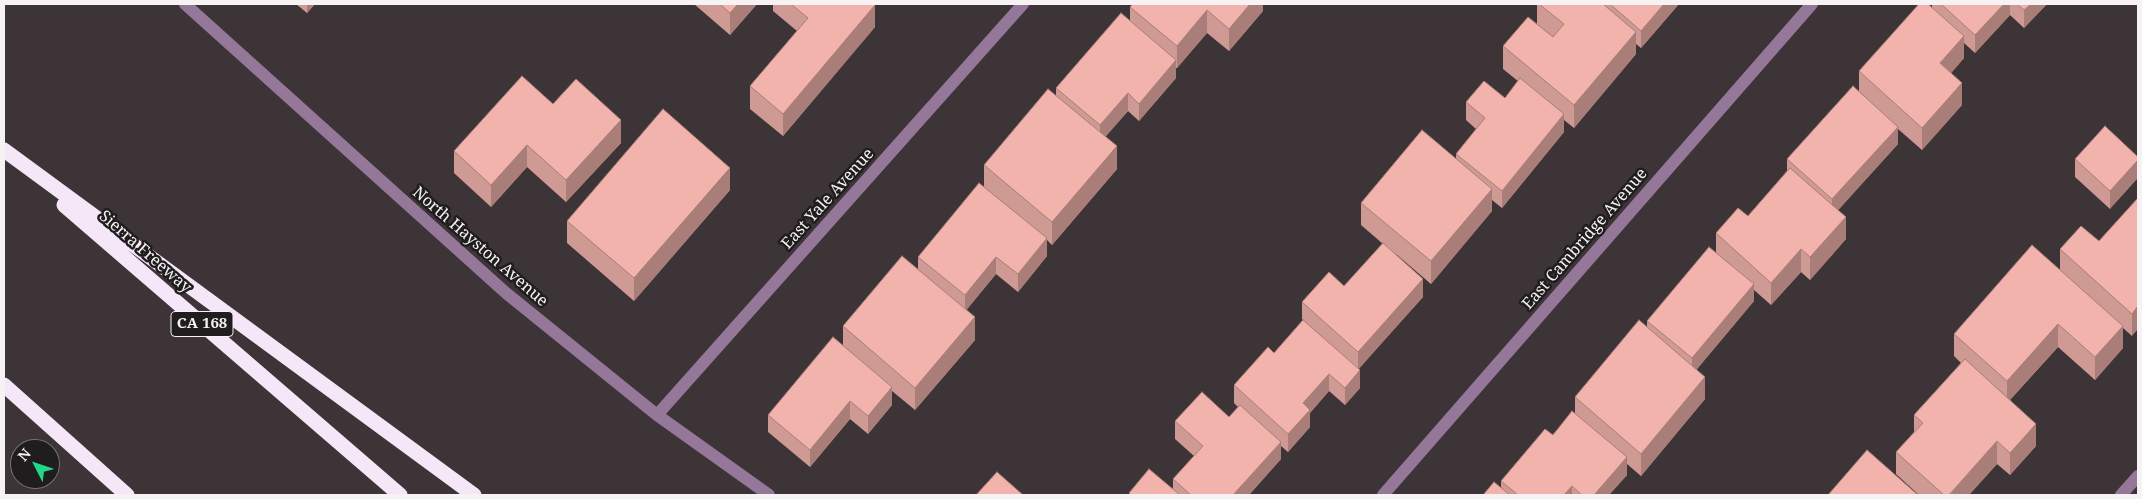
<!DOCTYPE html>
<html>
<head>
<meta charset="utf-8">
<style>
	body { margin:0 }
	#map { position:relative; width:2142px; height:499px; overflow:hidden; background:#3c3437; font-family:"Noto Serif",serif }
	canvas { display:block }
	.frame { position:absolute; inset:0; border:5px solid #f7f2f4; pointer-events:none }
	.north { position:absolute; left:10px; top:439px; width:50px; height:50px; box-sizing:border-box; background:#201d1e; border:1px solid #767274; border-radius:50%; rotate:311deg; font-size:14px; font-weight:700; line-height:20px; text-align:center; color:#f7f2f4 }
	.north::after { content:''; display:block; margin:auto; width:18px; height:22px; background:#20d887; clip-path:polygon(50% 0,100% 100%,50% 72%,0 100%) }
</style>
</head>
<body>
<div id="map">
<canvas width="2142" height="499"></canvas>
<div class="frame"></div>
<div class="north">N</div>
</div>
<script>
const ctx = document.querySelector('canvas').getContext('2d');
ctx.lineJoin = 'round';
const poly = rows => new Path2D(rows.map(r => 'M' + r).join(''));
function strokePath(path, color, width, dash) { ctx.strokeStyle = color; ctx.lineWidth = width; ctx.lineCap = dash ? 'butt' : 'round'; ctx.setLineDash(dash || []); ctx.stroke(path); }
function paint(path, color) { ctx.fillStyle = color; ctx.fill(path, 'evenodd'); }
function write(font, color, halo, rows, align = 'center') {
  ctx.font = font + ' "Noto Serif",serif'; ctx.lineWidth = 5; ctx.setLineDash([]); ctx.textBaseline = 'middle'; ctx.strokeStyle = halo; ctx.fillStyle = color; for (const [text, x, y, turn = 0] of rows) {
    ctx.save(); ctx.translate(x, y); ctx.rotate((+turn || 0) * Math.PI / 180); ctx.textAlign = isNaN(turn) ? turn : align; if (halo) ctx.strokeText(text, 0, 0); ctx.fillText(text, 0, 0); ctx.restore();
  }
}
strokePath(poly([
	[185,4,506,293,657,415,769,495],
	[657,415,1023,4],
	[1383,495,1812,4],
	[2121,495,2138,476]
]), '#947799', 12);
strokePath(poly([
	[4,150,474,495],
	[64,205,400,495],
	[4,385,127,495]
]), '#f5e7f7', 15);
paint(poly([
	[296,4,315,4,307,13],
	[694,4,757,4,730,35],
	[773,4,874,4,875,27,783,136,750,109,750,86,797,31,773,11],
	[1263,4,1263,11,1229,51,1207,33,1177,68,1176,68,1176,78,1139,121,1128,111,1105,137,1117,169,1052,245,1047,240,1047,256,1018,292,996,274,966,310,975,340,915,410,892,391,892,405,868,434,850,419,810,467,768,432,768,415,843,346,843,326,918,270,918,257,984,187,984,165,1056,95,1056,88,1130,21,1130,7],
	[1537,4,1679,4,1641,48,1636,44,1636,54,1574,128,1564,120,1564,132,1502,208,1492,200,1492,211,1431,284,1396,254,1423,297,1358,369,1360,388,1345,405,1329,391,1310,413,1310,427,1288,452,1281,446,1281,459,1249,495,1129,495,1129,493,1173,490,1173,479,1194,456,1175,439,1175,421,1229,417,1238,407,1234,403,1234,385,1274,353,1303,320,1302,319,1302,302,1344,286,1383,244,1361,225,1361,203,1456,159,1456,154,1476,129,1466,120,1466,102,1505,98,1518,81,1503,69,1503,46,1537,24],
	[1932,4,2047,4,2024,28,2010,15,1975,53,1964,43,1964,58,1951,73,1962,105,1922,150,1898,129,1898,144,1838,210,1846,239,1810,280,1801,272,1771,305,1754,290,1754,301,1697,369,1705,399,1641,476,1627,464,1627,475,1609,495,1483,495,1501,488,1501,481,1575,414,1575,397,1647,328,1647,321,1716,252,1716,233,1748,216,1787,171,1787,159,1859,91,1859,71,1932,7],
	[553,104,621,143,566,202,527,167,491,207,454,173,454,151],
	[2138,157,2110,209,2075,177,2075,159],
	[730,190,634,301,567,243,567,221],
	[2138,198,2132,336,2123,328,2123,348,2095,380,2058,347,2010,400,2036,446,2010,475,1997,464,1969,495,1919,495,1896,474,1896,452,1914,432,1914,415,1961,363,1954,356,1954,334,2060,271,2060,249,2099,241]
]), '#cf9a94');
paint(poly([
	[307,4,315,4,307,13],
	[738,4,757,4,730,35,730,13],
	[1250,4,1263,4,1263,11,1229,51,1229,29],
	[1664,4,1679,4,1641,48,1641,31],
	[2004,4,2010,4,2010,15,1975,53,1975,35],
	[2031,4,2047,4,2024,28,2024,10],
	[875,5,875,27,783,136,783,114],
	[1207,10,1207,33,1177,68,1177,46],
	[1636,32,1636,54,1574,128,1574,105],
	[1964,36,1964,58,1940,86,1940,63],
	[1176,60,1176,78,1139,121,1139,104],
	[1962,83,1962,105,1922,150,1922,128],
	[1128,93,1128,111,1100,143,1100,125],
	[1564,114,1564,132,1502,208,1502,191],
	[621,120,621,143,566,202,566,180],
	[1898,127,1898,144,1832,217,1832,199],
	[527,145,527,167,491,207,491,185],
	[1117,146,1117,169,1052,245,1052,222],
	[2138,160,2138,178,2110,209,2110,191],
	[730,168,730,190,634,301,634,278],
	[1492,189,1492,211,1431,284,1431,261],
	[1846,217,1846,239,1810,280,1810,257],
	[1047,238,1047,256,1018,292,1018,274],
	[1801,249,1801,272,1771,305,1771,283],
	[996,257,996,274,965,312,965,295],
	[1423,279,1423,297,1358,370,1358,352],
	[1754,284,1754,301,1692,375,1692,358],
	[2138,306,2138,329,2132,336,2132,314],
	[975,317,975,340,915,410,915,388],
	[2058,324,2058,347,2007,403,2007,381],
	[2123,326,2123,348,2095,380,2095,357],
	[1360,370,1360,388,1345,405,1345,388],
	[1329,374,1329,391,1310,413,1310,427,1288,452,1288,434,1303,403],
	[1705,377,1705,399,1641,476,1641,454],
	[892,387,892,405,868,434,868,416],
	[850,401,850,419,810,467,810,450],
	[2036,424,2036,446,2010,475,2010,453],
	[1997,441,1997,464,1969,495,1949,495],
	[1281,442,1281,459,1249,495,1233,495],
	[1627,457,1627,475,1609,495,1594,495],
	[1572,486,1572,495,1564,495]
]), '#a97d78');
const building = poly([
	[720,4,738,4,730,13,720,4],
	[791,4,874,4,875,5,783,114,750,86,808,18,791,4],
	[1133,4,1250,4,1229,29,1207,10,1177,46,1130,7,1133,4],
	[1539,4,1603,4,1636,32,1574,105,1503,46,1528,17,1553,37,1564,24,1539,4],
	[1610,4,1664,4,1641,31,1610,4],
	[1919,4,1928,4,1964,36,1940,63,1962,83,1922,128,1859,71,1919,4],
	[1941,4,2004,4,1975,35,1941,4],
	[2017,4,2031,4,2024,10,2017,4],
	[1121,13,1176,60,1139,104,1128,93,1100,125,1056,88,1121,13],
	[522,76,553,104,576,79,621,120,566,180,527,145,491,185,454,151,522,76],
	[1520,78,1564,114,1502,191,1456,154,1485,118,1466,102,1484,81,1505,98,1520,78],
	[1853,86,1898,127,1832,199,1787,159,1853,86],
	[1048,89,1117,146,1052,222,984,165,1048,89],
	[663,109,730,168,634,278,567,221,663,109],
	[2105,126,2138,157,2138,160,2110,191,2075,159,2105,126],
	[1422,130,1492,189,1431,261,1361,203,1422,130],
	[1790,168,1846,217,1810,257,1801,249,1771,283,1716,233,1738,208,1748,216,1790,168],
	[979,183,1047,238,1018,274,996,257,965,295,918,257,979,183],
	[2138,198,2138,306,2132,314,2060,249,2081,226,2099,241,2138,198],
	[1383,243,1423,279,1358,352,1302,302,1329,272,1344,286,1383,243],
	[2032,245,2123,326,2095,357,2058,324,2007,381,1954,334,2032,245],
	[1709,247,1754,284,1692,358,1647,321,1709,247],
	[902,256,975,317,915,388,843,326,902,256],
	[1303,320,1360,370,1345,388,1329,374,1303,403,1310,410,1288,434,1234,385,1268,347,1274,353,1303,320],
	[1639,320,1705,377,1641,454,1575,397,1639,320],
	[833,337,892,387,868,416,850,401,810,450,768,415,833,337],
	[1965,359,2036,424,2010,453,1997,441,1949,495,1944,495,1896,452,1923,423,1914,415,1965,359],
	[1202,392,1229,417,1240,405,1281,442,1233,495,1191,495,1173,479,1203,446,1175,421,1202,392],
	[1572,411,1627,457,1594,495,1582,495,1572,486,1564,495,1518,495,1501,481,1545,429,1553,435,1572,411],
	[1867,450,1918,495,1828,495,1867,450],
	[1149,469,1180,495,1131,495,1129,493,1149,469],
	[997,472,1023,495,976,495,997,472],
	[1494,482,1510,495,1483,495,1494,482]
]);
paint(building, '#f1b3ac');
strokePath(building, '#a97d78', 1);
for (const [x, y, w] of [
	[202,324,62]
]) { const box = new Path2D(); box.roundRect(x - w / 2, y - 12.5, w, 25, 4); ctx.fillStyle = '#201d1e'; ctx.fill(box); strokePath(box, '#f7f2f4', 1); }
write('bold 15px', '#f7f2f4', null, [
	["CA 168",202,324]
]);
write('16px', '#f7f2f4', '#201d1e', [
	["East Yale Avenue",828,199,-48],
	["East Cambridge Avenue",1585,239,-49],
	["North Hayston Avenue",480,247,41],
	["Sierra Freeway",145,252,41]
]);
</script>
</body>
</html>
